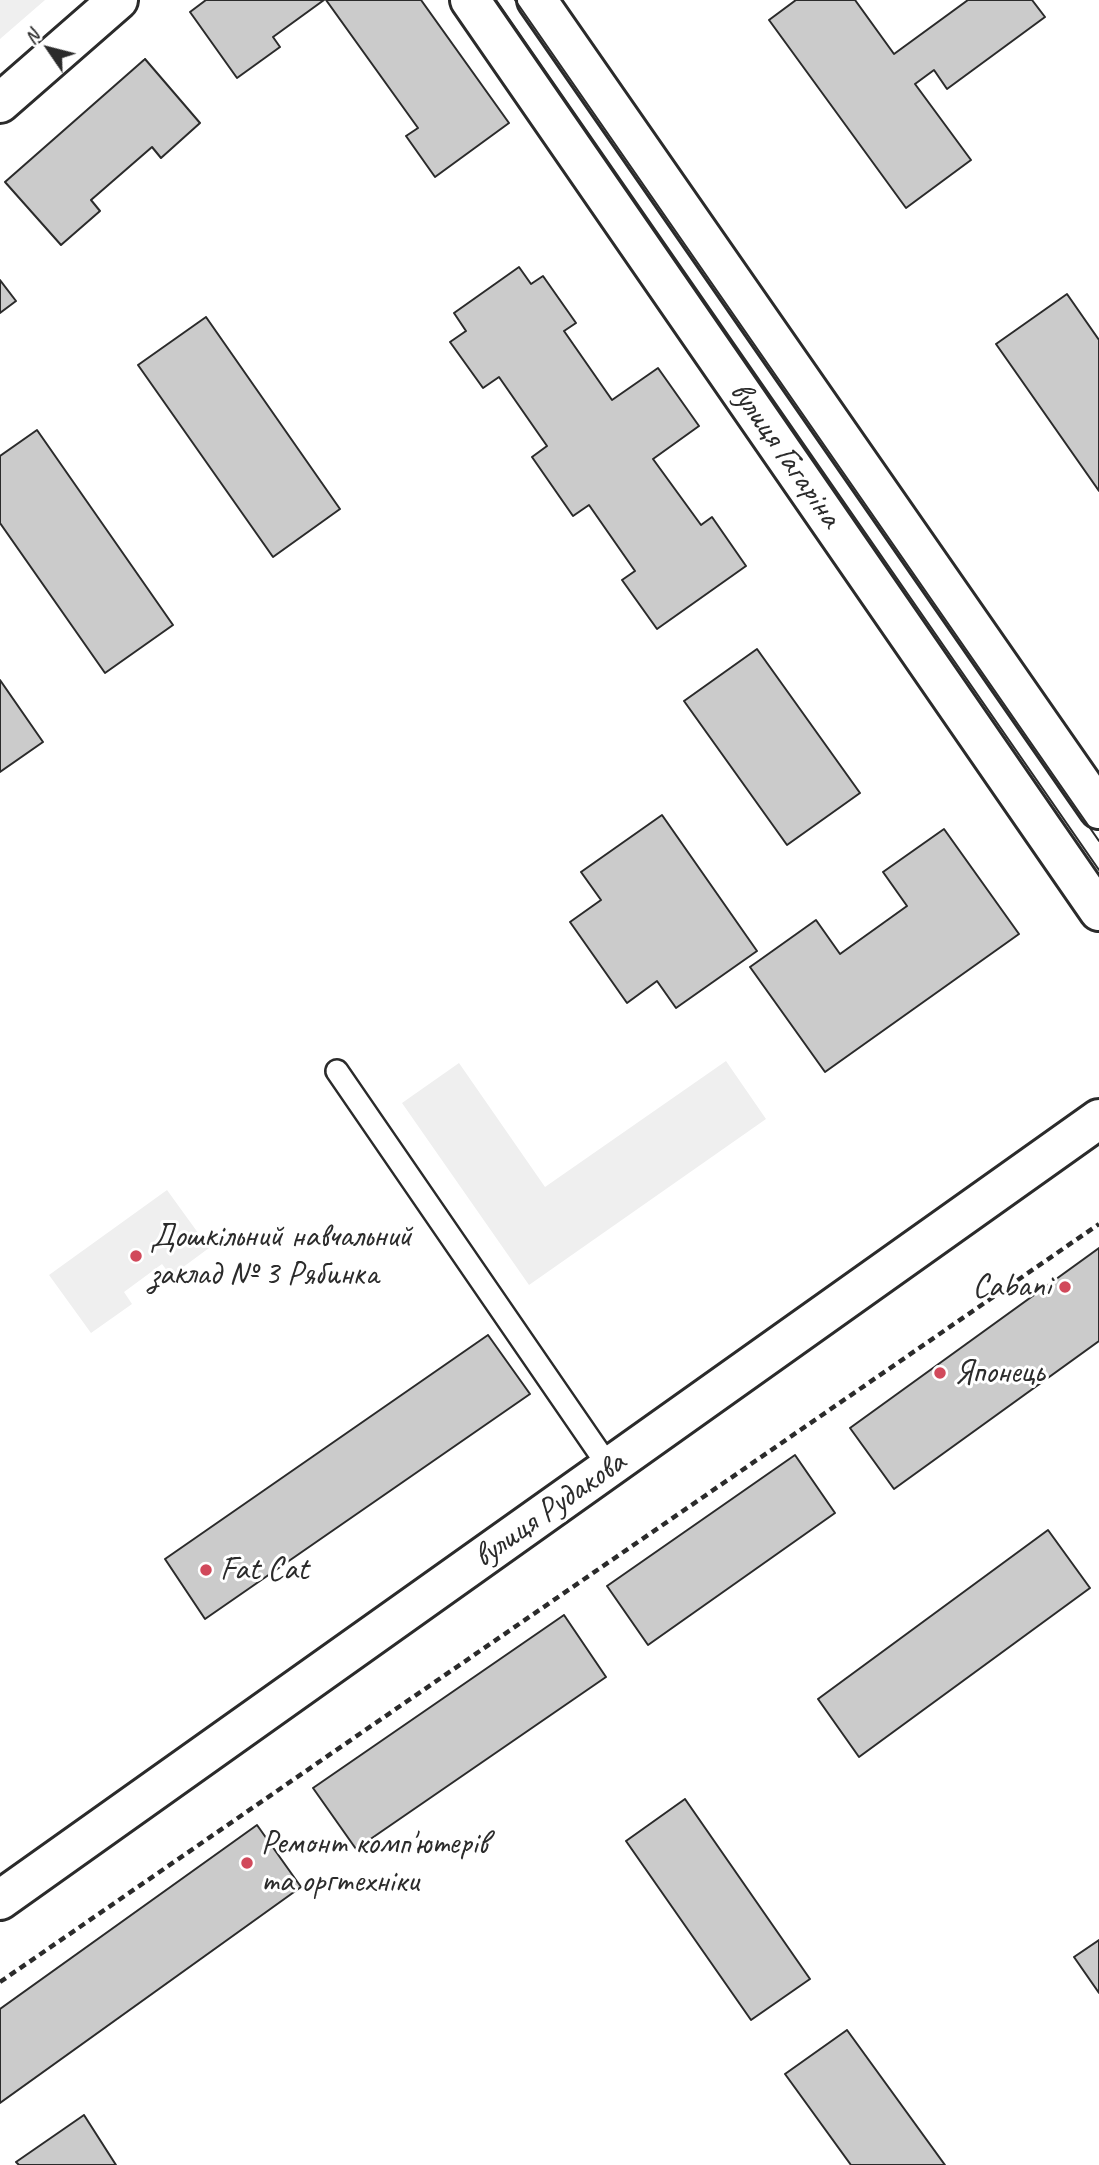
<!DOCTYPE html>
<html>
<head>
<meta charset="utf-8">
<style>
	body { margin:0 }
	#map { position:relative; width:1099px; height:2165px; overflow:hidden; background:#fff; font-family:Caveat,sans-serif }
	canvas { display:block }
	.north { position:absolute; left:14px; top:14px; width:70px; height:70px; -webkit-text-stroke:5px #fff; paint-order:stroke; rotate:305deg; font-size:19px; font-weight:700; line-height:28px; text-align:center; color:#2b2b2b }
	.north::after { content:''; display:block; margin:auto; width:24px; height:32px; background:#2b2b2b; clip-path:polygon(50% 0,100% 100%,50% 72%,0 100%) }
</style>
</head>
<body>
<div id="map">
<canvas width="1099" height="2165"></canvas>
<div class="north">N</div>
</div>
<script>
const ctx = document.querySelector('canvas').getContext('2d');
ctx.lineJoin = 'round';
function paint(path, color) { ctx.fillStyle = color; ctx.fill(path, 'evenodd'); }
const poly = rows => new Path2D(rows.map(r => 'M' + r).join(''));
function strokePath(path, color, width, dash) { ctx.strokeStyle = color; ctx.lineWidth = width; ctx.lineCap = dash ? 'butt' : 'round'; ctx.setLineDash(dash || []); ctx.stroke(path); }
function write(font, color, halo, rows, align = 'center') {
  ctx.font = font + ' Caveat,sans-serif'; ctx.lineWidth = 6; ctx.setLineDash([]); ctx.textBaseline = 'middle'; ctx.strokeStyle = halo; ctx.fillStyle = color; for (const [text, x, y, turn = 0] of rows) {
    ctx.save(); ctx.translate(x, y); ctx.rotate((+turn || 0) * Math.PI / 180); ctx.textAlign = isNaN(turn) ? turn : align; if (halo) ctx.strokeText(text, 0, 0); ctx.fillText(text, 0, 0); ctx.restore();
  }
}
paint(poly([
	[0,0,45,0,0,39],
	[726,1061,766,1119,529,1285,402,1103,459,1063,545,1187],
	[167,1190,209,1248,171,1276,162,1264,124,1292,132,1304,91,1333,49,1275]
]), '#efefef');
const building = poly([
	[206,0,324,0,273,37,280,47,237,78,190,12,206,0],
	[326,0,421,0,509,123,435,177,406,136,418,128,326,0],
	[796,0,855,0,894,54,968,0,1032,0,1045,17,947,89,934,70,915,84,971,160,906,208,769,20,796,0],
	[145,59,200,123,161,158,152,147,91,200,100,211,61,245,5,182,145,59],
	[519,267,531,284,543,276,576,323,564,331,612,400,658,368,699,426,653,459,701,525,712,517,746,566,657,629,622,580,635,571,589,505,573,516,532,457,547,446,499,377,483,388,450,342,466,331,454,313,519,267],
	[0,280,16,301,0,313,0,280],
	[1067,294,1099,340,1099,491,996,344,1067,294],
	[206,317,340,509,273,557,138,365,206,317],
	[37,430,173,625,105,673,0,523,0,456,37,430],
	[757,649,860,793,787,845,684,701,757,649],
	[0,680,43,742,0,772,0,680],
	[662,815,757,951,676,1008,657,981,627,1003,570,922,601,900,581,872,662,815],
	[944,829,1019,934,825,1072,750,967,816,920,840,954,907,906,883,872,944,829],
	[1099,1248,1099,1341,894,1489,850,1428,1099,1248],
	[488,1335,530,1394,205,1619,165,1559,488,1335],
	[795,1455,835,1513,648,1645,607,1586,795,1455],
	[1048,1530,1090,1588,859,1757,818,1699,1048,1530],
	[564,1615,606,1677,356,1849,313,1788,564,1615],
	[685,1799,810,1979,751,2020,626,1841,685,1799],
	[257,1825,301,1887,0,2103,0,2009,257,1825],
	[1099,1940,1099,1993,1074,1957,1099,1940],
	[847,2030,945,2165,851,2165,785,2074,847,2030],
	[84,2115,116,2165,19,2165,16,2162,84,2115]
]);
paint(building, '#cbcbcb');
strokePath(building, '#2b2b2b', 2);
const service = poly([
	[337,1071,609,1467]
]);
const minor = poly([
	[470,0,1099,911],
	[537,0,1099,809],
	[0,103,118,0],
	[0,1900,1099,1119]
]);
strokePath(service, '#2b2b2b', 26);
strokePath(minor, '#2b2b2b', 44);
strokePath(poly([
	[0,1982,1099,1224]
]), '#2b2b2b', 4.5, [7, 5]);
strokePath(service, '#fff', 21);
strokePath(minor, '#fff', 38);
strokePath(poly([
	[496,0,1099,870],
	[515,0,1099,841]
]), '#2b2b2b', 2);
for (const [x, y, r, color] of [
	[136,1256,7,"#d1495b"],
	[1065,1287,7,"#d1495b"],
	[940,1373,7,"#d1495b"],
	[206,1570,7,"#d1495b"],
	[247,1863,7,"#d1495b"]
]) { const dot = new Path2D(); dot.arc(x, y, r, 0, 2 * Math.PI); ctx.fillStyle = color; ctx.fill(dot); strokePath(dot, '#fff', 2.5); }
write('33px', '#2b2b2b', '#fff', [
	["вулиця Гагаріна",785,455,55],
	["вулиця Рудакова",550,1510,-35]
]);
write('33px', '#2b2b2b', '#fff', [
	["Дошкільний навчальний",150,1237],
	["заклад № 3 Рябинка",150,1275],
	["Cabani",1051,1287,"right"],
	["Японець",954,1373],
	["Fat Cat",220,1570],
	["Ремонт комп'ютерів",261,1844],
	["та оргтехніки",261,1882]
], 'left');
</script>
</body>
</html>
